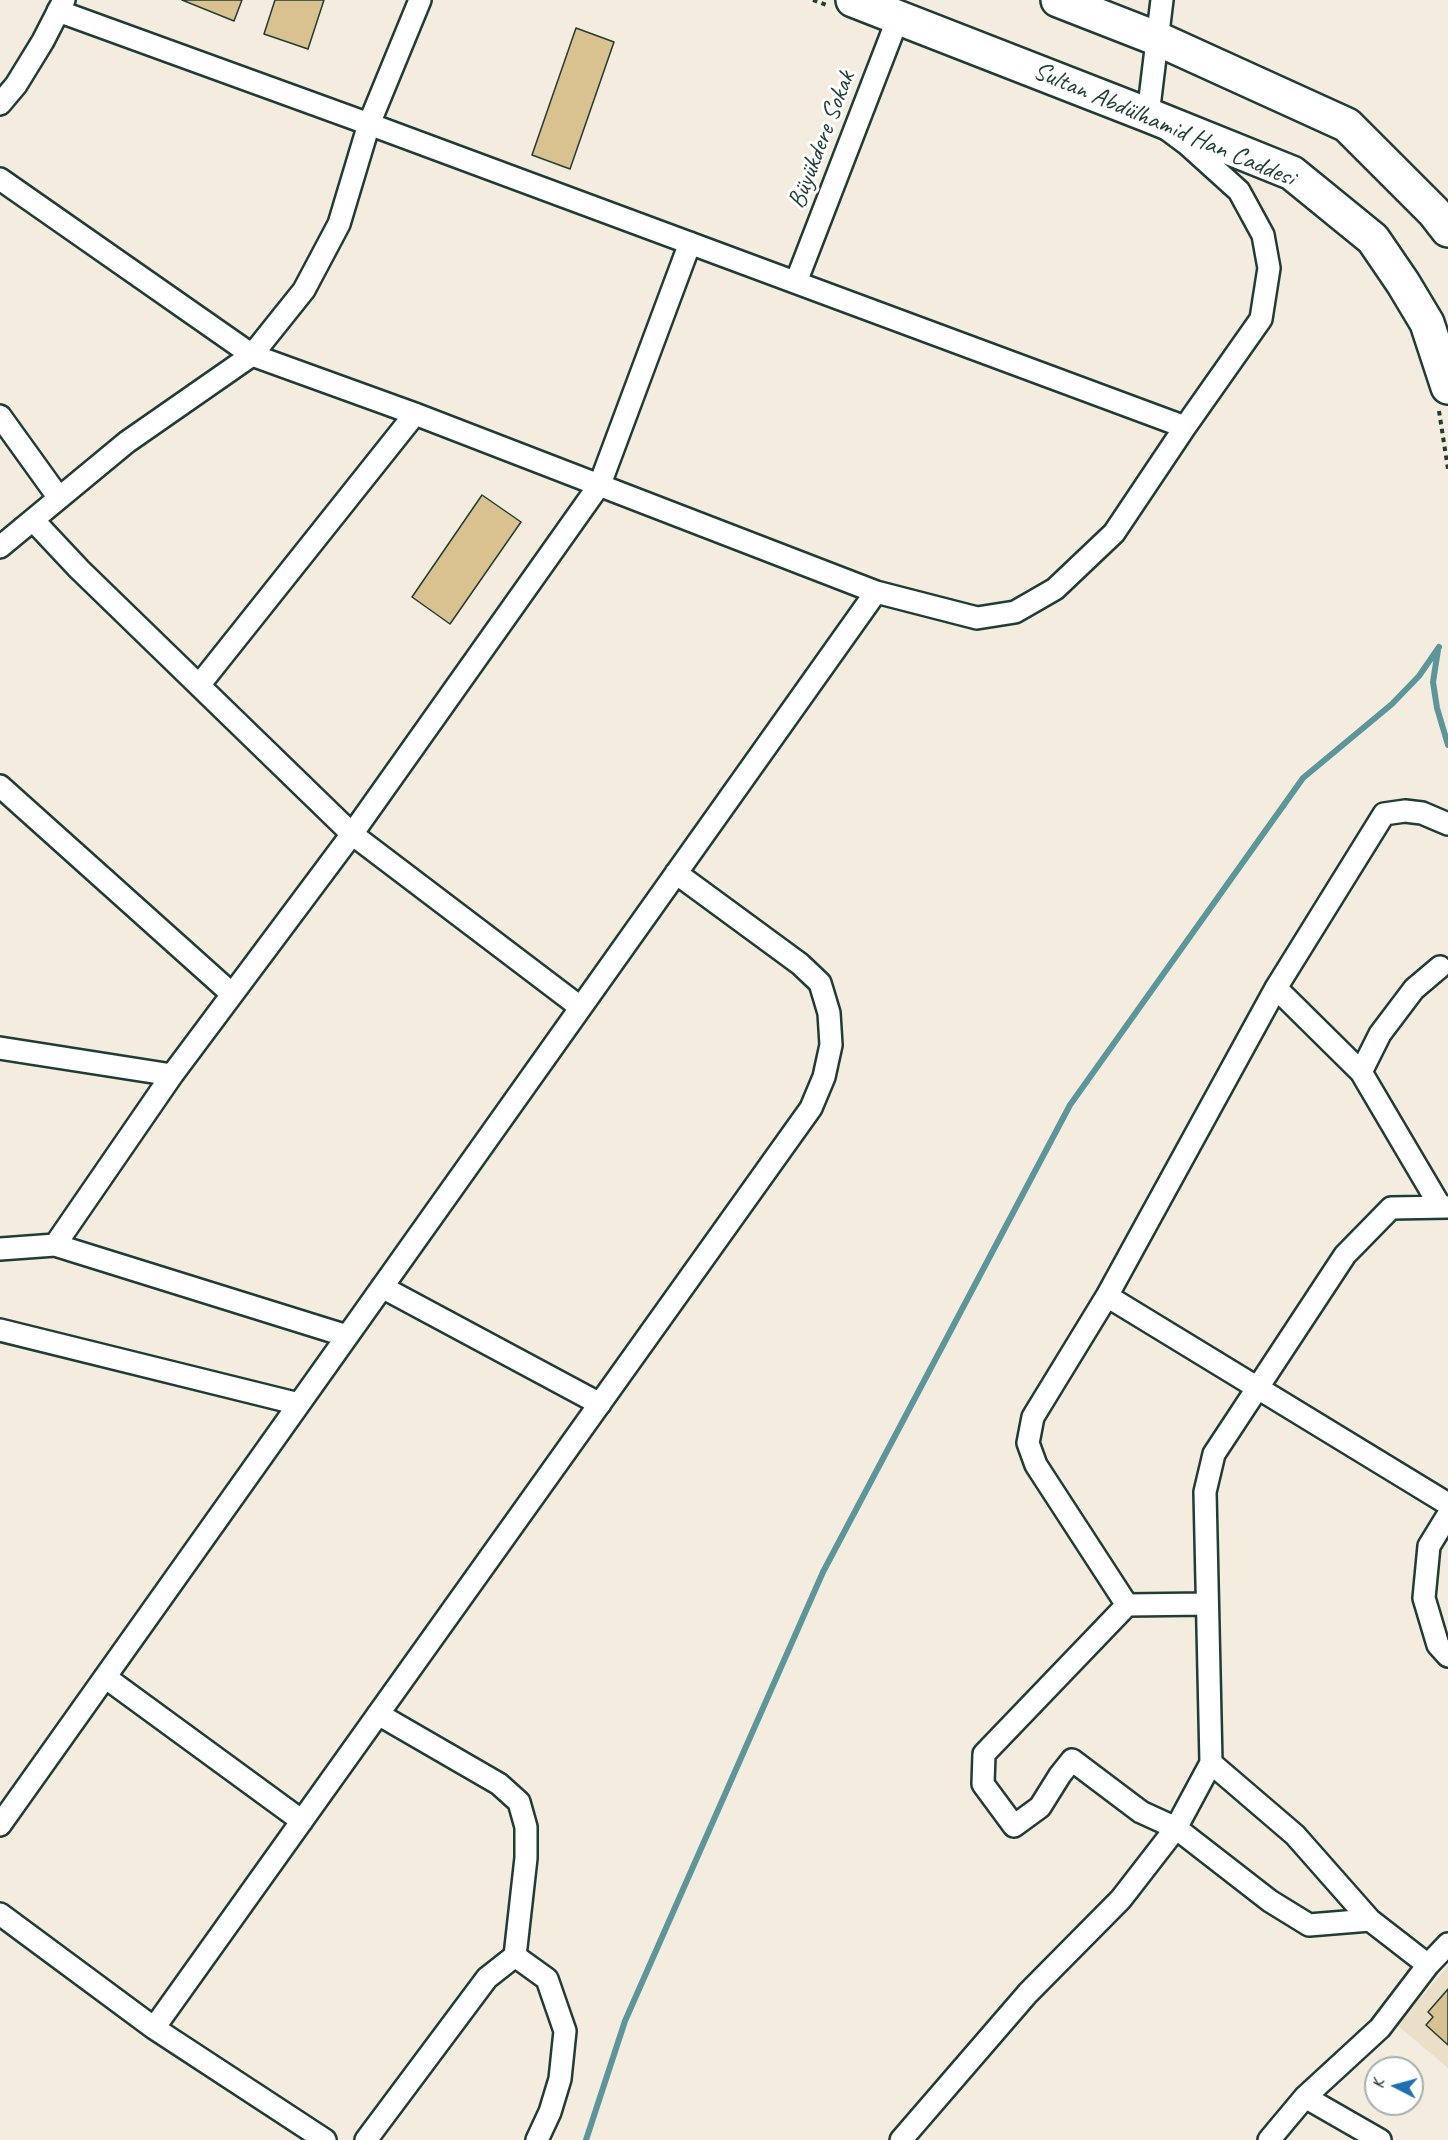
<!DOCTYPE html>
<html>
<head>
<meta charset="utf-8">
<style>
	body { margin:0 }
	#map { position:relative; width:1448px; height:2140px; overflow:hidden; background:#f4ecde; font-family:Caveat,sans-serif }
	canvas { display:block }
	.north { position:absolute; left:1364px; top:2056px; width:60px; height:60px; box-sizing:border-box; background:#fff; border:2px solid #a5b1ae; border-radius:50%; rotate:276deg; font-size:16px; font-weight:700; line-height:24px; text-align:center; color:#1f3d34 }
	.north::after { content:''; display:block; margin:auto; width:21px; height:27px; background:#1f6fb2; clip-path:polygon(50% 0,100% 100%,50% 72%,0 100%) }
</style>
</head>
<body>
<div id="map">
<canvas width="1448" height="2140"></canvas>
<div class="north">K</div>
</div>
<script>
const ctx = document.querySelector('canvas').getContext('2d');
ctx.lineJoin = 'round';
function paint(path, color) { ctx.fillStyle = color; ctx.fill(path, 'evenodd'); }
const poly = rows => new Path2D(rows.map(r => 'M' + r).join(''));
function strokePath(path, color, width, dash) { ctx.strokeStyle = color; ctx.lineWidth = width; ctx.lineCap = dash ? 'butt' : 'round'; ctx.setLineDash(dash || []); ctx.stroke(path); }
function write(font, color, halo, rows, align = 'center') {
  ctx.font = font + ' Caveat,sans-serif'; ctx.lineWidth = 6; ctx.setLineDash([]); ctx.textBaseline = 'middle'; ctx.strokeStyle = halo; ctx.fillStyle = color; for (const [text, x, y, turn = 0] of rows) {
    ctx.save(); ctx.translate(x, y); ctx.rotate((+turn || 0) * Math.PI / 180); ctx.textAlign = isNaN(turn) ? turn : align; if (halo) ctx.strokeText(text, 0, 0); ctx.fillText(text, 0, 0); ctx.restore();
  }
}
paint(poly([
	[1448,1966,1448,2068,1397,2025]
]), '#ecdfc7');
strokePath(poly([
	[1438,650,1433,682,1437,708,1448,745],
	[586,2140,625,2021,823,1572,1070,1105,1303,778,1392,704,1419,676,1439,647]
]), '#5a969a', 6);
const building = poly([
	[182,0,242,0,234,21,182,0],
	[275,0,324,0,308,49,264,34,275,0],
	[576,28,614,42,570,169,532,155,576,28],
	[482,495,521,522,450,624,412,597,482,495],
	[1448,1989,1448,2045,1426,2025,1433,2017,1428,2012,1448,1989]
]);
paint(building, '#dac190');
strokePath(building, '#1f3d34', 1.5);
const street = poly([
	[58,11,369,124,1185,427],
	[0,104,16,85,43,41,64,0],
	[0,179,252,355,415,414,876,592,977,618,1015,612,1055,589,1114,533,1185,427,1261,319,1269,268,1263,235,1239,191,1187,144,1148,115,1162,0],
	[796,282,898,18],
	[0,416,59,498],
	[33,520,79,569,352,834,580,1007],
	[0,547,127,442,252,355,304,290,339,224,369,124,420,0],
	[200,684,415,414],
	[0,786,232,994],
	[1276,988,1361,1072,1440,1206],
	[0,1048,172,1075],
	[1361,1072,1380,1034,1414,989,1440,967],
	[55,1245,172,1075,352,834,600,484,690,243],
	[0,1249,55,1245,347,1336],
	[382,1287,600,1404],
	[1107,1296,1448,1504],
	[0,1330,299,1404],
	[1448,1515,1429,1546,1424,1598,1438,1645,1448,1656],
	[1207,1604,1127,1605,984,1754,983,1784,1014,1826,1040,1807,1060,1775,1072,1760,1141,1812,1176,1828,1270,1901,1309,1925,1370,1920],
	[1127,1605,1036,1465,1028,1443,1033,1417,1107,1296,1276,988,1384,814,1405,811,1422,813,1448,824],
	[105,1677,302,1821],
	[378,1714,499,1784,519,1802,526,1827,526,1858,515,1956],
	[1211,1763,1295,1835,1370,1920,1428,1965],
	[0,1825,876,592],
	[0,1914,154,2028,325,2140],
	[154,2028,811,1108,824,1077,831,1045,829,1013,820,983,800,964,676,873],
	[1305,2097,1380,2140],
	[366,2140,487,1978,515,1956,547,1979,565,2031,560,2079,550,2112,537,2140],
	[901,2140,1028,1993,1121,1899,1176,1828,1211,1763,1205,1492,1214,1454,1345,1255,1391,1208,1448,1207],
	[1269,2140,1305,2097,1380,2028,1428,1965,1448,1944]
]);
const primary = poly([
	[853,0,1148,115,1292,173,1373,239,1403,283,1427,323,1448,387],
	[1058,0,1158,39,1347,125,1434,212,1448,230]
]);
strokePath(street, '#1f3d34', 26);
strokePath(primary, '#1f3d34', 38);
strokePath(poly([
	[813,0,829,6],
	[1439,411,1448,469]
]), '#1f3d34', 4, [4.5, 4.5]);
strokePath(street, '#fff', 21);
strokePath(primary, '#fff', 33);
write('26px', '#1f3d34', '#fff', [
	["Sultan Abdülhamid Han Caddesi",1164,125,23],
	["Büyükdere Sokak",822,140,-69]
]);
</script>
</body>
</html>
